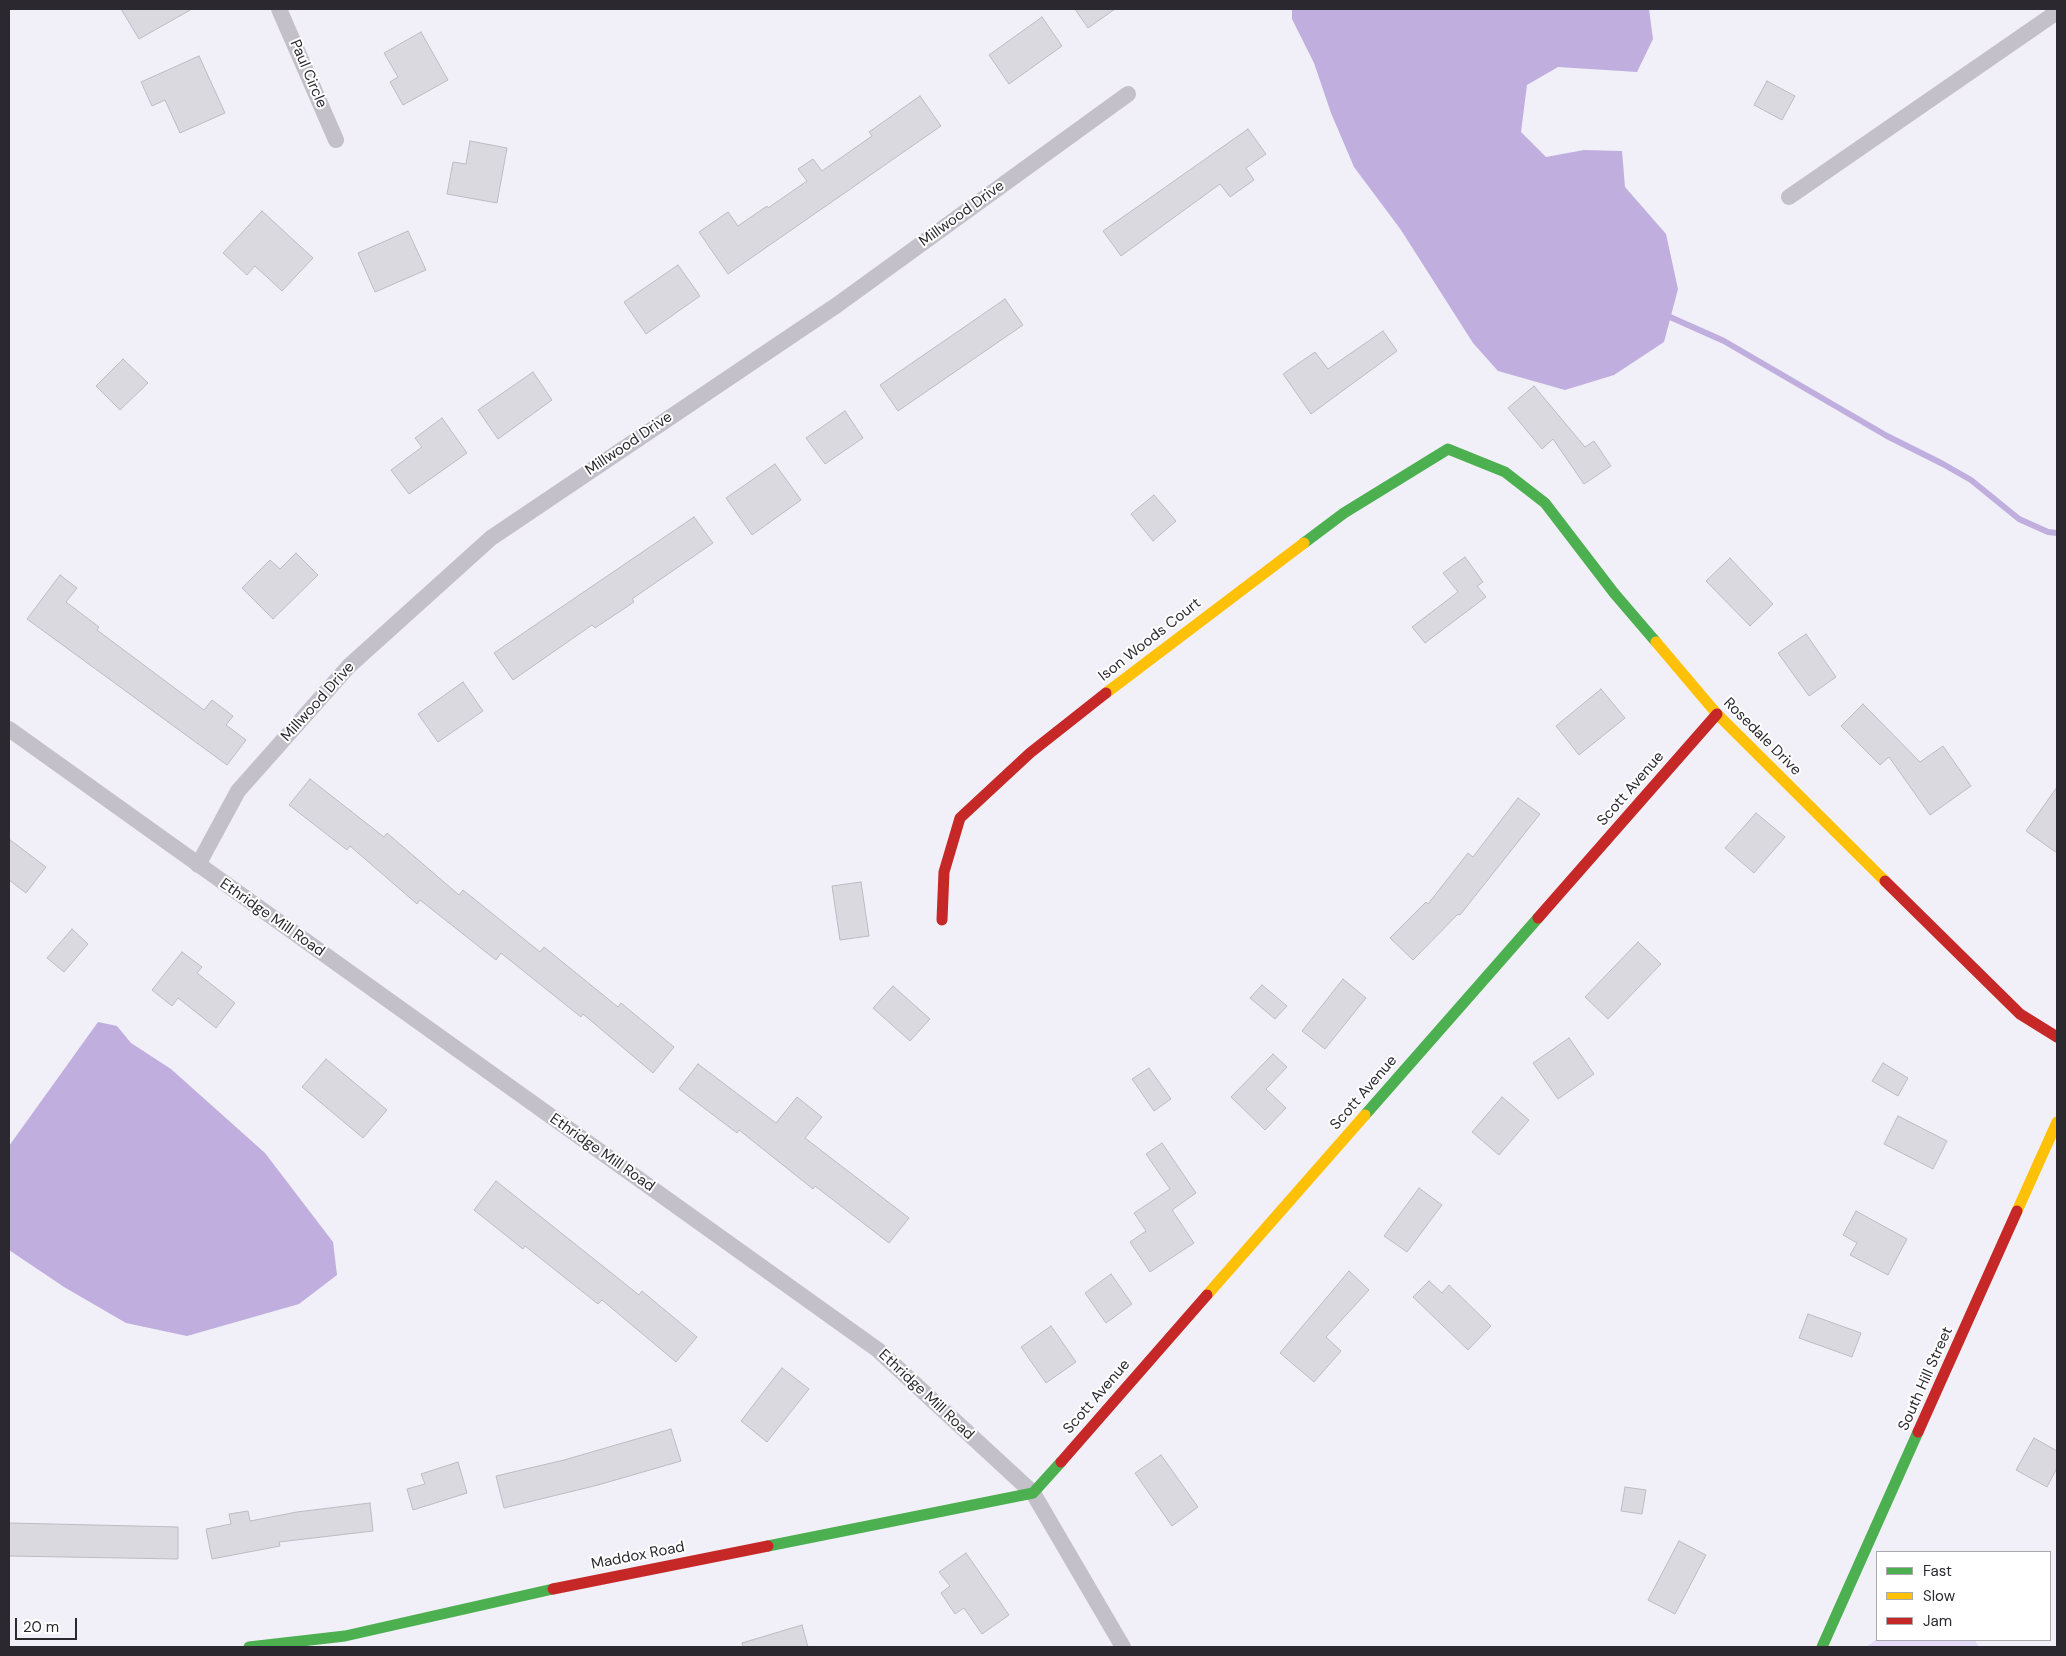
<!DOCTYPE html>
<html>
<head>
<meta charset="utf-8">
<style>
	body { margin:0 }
	#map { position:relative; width:2066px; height:1656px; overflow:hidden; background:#f1f0f8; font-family:"DM Sans",sans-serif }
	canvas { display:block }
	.frame { position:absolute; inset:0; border:10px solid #2b292f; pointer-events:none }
	.legend { position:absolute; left:1876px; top:1551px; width:175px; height:90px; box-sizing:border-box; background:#fff; border:1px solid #aaa9ac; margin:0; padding:6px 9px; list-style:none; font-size:15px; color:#2b292f }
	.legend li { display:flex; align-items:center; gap:10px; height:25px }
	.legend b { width:25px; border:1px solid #aaa9ac }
	.scale { position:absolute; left:15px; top:1618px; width:62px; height:22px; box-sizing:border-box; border:2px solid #2b292f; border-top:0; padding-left:6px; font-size:15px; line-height:18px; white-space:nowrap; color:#2b292f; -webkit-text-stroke:4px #fff; paint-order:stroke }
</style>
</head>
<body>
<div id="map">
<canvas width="2066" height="1656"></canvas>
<div class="frame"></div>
<ul class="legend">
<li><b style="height:6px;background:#4caf50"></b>Fast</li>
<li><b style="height:6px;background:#ffc107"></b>Slow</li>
<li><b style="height:6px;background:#c62828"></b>Jam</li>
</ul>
<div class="scale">20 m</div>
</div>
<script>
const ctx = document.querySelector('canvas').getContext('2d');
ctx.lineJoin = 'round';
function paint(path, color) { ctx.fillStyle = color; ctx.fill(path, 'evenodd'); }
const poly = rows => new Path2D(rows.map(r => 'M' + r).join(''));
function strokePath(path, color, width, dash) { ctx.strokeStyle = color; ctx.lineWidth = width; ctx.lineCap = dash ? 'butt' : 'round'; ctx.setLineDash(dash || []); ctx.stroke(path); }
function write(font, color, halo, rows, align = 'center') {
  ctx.font = font + ' "DM Sans",sans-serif'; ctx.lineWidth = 4; ctx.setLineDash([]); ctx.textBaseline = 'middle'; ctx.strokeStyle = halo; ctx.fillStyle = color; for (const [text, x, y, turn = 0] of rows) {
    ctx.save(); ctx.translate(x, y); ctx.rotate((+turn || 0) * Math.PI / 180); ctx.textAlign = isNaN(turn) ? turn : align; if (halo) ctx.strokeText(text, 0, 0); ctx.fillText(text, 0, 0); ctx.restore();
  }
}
paint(poly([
	[1877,1639,1975,1640,1979,1647,1866,1647]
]), '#e3daf8');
paint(poly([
	[1292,9,1649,9,1653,39,1637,72,1558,67,1527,85,1521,132,1546,157,1584,150,1622,151,1625,187,1666,234,1678,289,1664,342,1614,375,1565,390,1498,371,1473,343,1401,230,1354,167,1331,113,1314,63,1292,19],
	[98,1022,117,1026,131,1043,171,1069,265,1153,333,1242,337,1275,299,1304,187,1336,126,1323,64,1287,9,1250,9,1146]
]), '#bfaede');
strokePath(poly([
	[1670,317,1724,341,1887,436,1943,464,1971,480,2019,519,2048,532,2057,533]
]), '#bfaede', 6);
const building = poly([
	[121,9,192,9,139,39,121,9],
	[1075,9,1115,9,1088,28,1075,9],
	[1042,17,1062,46,1009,84,989,55,1042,17],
	[421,32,448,80,403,105,390,82,398,77,384,53,421,32],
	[199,56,225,113,180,133,165,100,152,106,141,82,199,56],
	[1767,81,1795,96,1782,120,1754,105,1767,81],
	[920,96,941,126,728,274,699,232,728,212,738,226,767,206,768,208,807,181,798,169,813,159,822,171,872,136,869,132,920,96],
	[1248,129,1266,154,1246,168,1254,180,1230,197,1220,184,1121,256,1103,231,1248,129],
	[470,141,507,148,497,203,447,194,453,162,466,164,470,141],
	[262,211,313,258,282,291,255,266,247,275,223,253,262,211],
	[408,231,426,270,375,292,358,253,408,231],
	[678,265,700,296,646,334,624,302,678,265],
	[1005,299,1023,325,898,411,880,385,1005,299],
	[1383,331,1397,351,1311,414,1283,374,1315,352,1328,369,1383,331],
	[123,359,148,383,120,410,96,386,123,359],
	[533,372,552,400,498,439,478,410,533,372],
	[1534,386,1585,447,1594,441,1611,466,1584,484,1553,439,1542,449,1508,408,1534,386],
	[845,411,863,438,825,464,806,438,845,411],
	[442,418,467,453,409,494,391,470,422,447,415,438,442,418],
	[775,464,801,500,752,535,726,498,775,464],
	[1154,495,1176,521,1153,541,1131,514,1154,495],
	[694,517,713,543,632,599,634,602,595,628,592,625,513,680,494,653,694,517],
	[296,553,318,575,273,619,242,588,270,560,280,569,296,553],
	[1465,557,1483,582,1477,586,1486,597,1425,643,1412,627,1458,592,1443,573,1465,557],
	[1730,558,1773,604,1750,626,1706,581,1730,558],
	[60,575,77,588,66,602,99,627,97,630,204,710,212,700,233,716,226,725,246,740,227,765,27,619,60,575],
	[1806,634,1836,677,1809,696,1778,653,1806,634],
	[463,682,483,711,438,742,418,714,463,682],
	[1601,689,1625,718,1579,755,1556,726,1601,689],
	[1863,704,1920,762,1943,746,1971,786,1930,815,1889,757,1880,765,1841,726,1863,704],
	[310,779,384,837,387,833,459,895,463,890,540,952,544,947,618,1007,621,1003,674,1047,653,1073,583,1014,581,1017,501,953,496,960,420,900,417,904,350,846,347,850,289,805,310,779],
	[2057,787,2057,853,2026,831,2057,787],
	[1518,798,1540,814,1460,915,1458,914,1413,960,1390,938,1426,902,1428,904,1468,853,1473,857,1518,798],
	[1756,813,1785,837,1754,873,1725,848,1756,813],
	[9,839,46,867,26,893,9,880,9,839],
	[861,882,869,936,840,940,832,886,861,882],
	[72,929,88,944,64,972,47,958,72,929],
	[1638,942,1661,964,1608,1019,1585,997,1638,942],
	[182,952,202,967,197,973,235,1003,216,1028,178,998,172,1006,152,990,182,952],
	[1343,979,1366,998,1325,1049,1302,1031,1343,979],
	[1262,985,1287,1006,1275,1019,1250,998,1262,985],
	[893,986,930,1019,910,1041,873,1008,893,986],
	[1569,1038,1594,1074,1558,1099,1533,1063,1569,1038],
	[1273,1054,1287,1067,1266,1089,1286,1108,1265,1130,1231,1097,1273,1054],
	[326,1059,387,1110,363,1138,302,1087,326,1059],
	[1883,1063,1908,1078,1898,1096,1872,1081,1883,1063],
	[698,1064,776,1123,797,1097,822,1117,805,1138,909,1218,889,1243,815,1186,813,1189,739,1130,737,1133,679,1089,698,1064],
	[1149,1068,1171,1099,1154,1111,1132,1079,1149,1068],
	[1502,1097,1529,1120,1499,1155,1472,1132,1502,1097],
	[1898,1116,1947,1141,1933,1169,1884,1144,1898,1116],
	[1162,1143,1196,1193,1172,1210,1194,1243,1150,1272,1130,1242,1146,1231,1134,1213,1170,1189,1146,1154,1162,1143],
	[496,1181,639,1295,642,1291,697,1337,676,1362,602,1300,598,1304,525,1246,523,1249,474,1210,496,1181],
	[1419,1188,1442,1205,1407,1252,1384,1236,1419,1188],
	[1856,1211,1907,1239,1888,1275,1850,1255,1857,1243,1843,1235,1856,1211],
	[1349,1271,1369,1290,1326,1337,1341,1351,1314,1382,1280,1353,1349,1271],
	[1111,1274,1132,1304,1106,1323,1085,1293,1111,1274],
	[1429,1281,1442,1293,1449,1285,1491,1326,1468,1350,1413,1297,1429,1281],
	[1808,1314,1861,1333,1852,1357,1799,1338,1808,1314],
	[1051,1326,1076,1362,1046,1383,1021,1347,1051,1326],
	[782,1368,809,1389,767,1442,741,1421,782,1368],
	[671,1429,681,1461,598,1485,504,1508,496,1476,564,1460,671,1429],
	[2034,1438,2057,1451,2057,1468,2047,1487,2016,1470,2034,1438],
	[1161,1455,1198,1507,1172,1526,1135,1473,1161,1455],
	[458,1462,467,1493,413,1510,407,1489,425,1484,421,1474,458,1462],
	[1625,1487,1646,1490,1642,1514,1621,1511,1625,1487],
	[370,1503,373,1531,279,1542,280,1546,212,1559,206,1529,231,1524,229,1514,248,1511,250,1521,297,1512,370,1503],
	[9,1523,178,1527,178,1559,9,1556,9,1523],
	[1679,1541,1706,1555,1675,1614,1648,1600,1679,1541],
	[966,1553,1009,1615,982,1634,964,1608,955,1614,941,1593,950,1586,939,1572,966,1553],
	[802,1625,808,1647,743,1647,742,1643,802,1625]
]);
paint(building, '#dbd9e0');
strokePath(building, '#bdbbc2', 1);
strokePath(poly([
	[279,9,336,140],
	[1789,197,2057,12],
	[9,729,878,1350,1033,1493,1123,1647],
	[198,865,238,791,349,666,491,538,837,305,1128,94]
]), '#c3c0ca', 16);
strokePath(poly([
	[1304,543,1344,513,1448,449,1505,472,1545,503,1614,593,1656,642],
	[1365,1115,1538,918],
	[768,1546,1033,1493,1061,1462],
	[249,1647,345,1636,553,1589],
	[1822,1647,1918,1432]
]), '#4caf50', 11);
strokePath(poly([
	[1656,642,1717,714,1885,881],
	[1106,693,1304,543],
	[2017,1211,2057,1122],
	[1207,1295,1365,1115]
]), '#ffc107', 11);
strokePath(poly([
	[1885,881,2020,1014,2057,1037],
	[1538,918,1717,714],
	[942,920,944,872,960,818,1030,753,1106,693],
	[1918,1432,2017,1211],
	[1061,1462,1207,1295],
	[553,1589,768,1546]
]), '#c62828', 11);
write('15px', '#2b292f', '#fff', [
	["Paul Circle",308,74,67],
	["Millwood Drive",962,214,-36],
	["Millwood Drive",629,444,-34],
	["Ison Woods Court",1150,640,-38],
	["Millwood Drive",318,702,-48],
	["Rosedale Drive",1762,737,45],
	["Scott Avenue",1631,789,-49],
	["Ethridge Mill Road",272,918,35],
	["Scott Avenue",1364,1093,-49],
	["Ethridge Mill Road",602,1153,35],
	["South Hill Street",1926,1379,-66],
	["Ethridge Mill Road",926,1395,43],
	["Scott Avenue",1097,1397,-49],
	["Maddox Road",638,1556,-11]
]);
</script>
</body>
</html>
